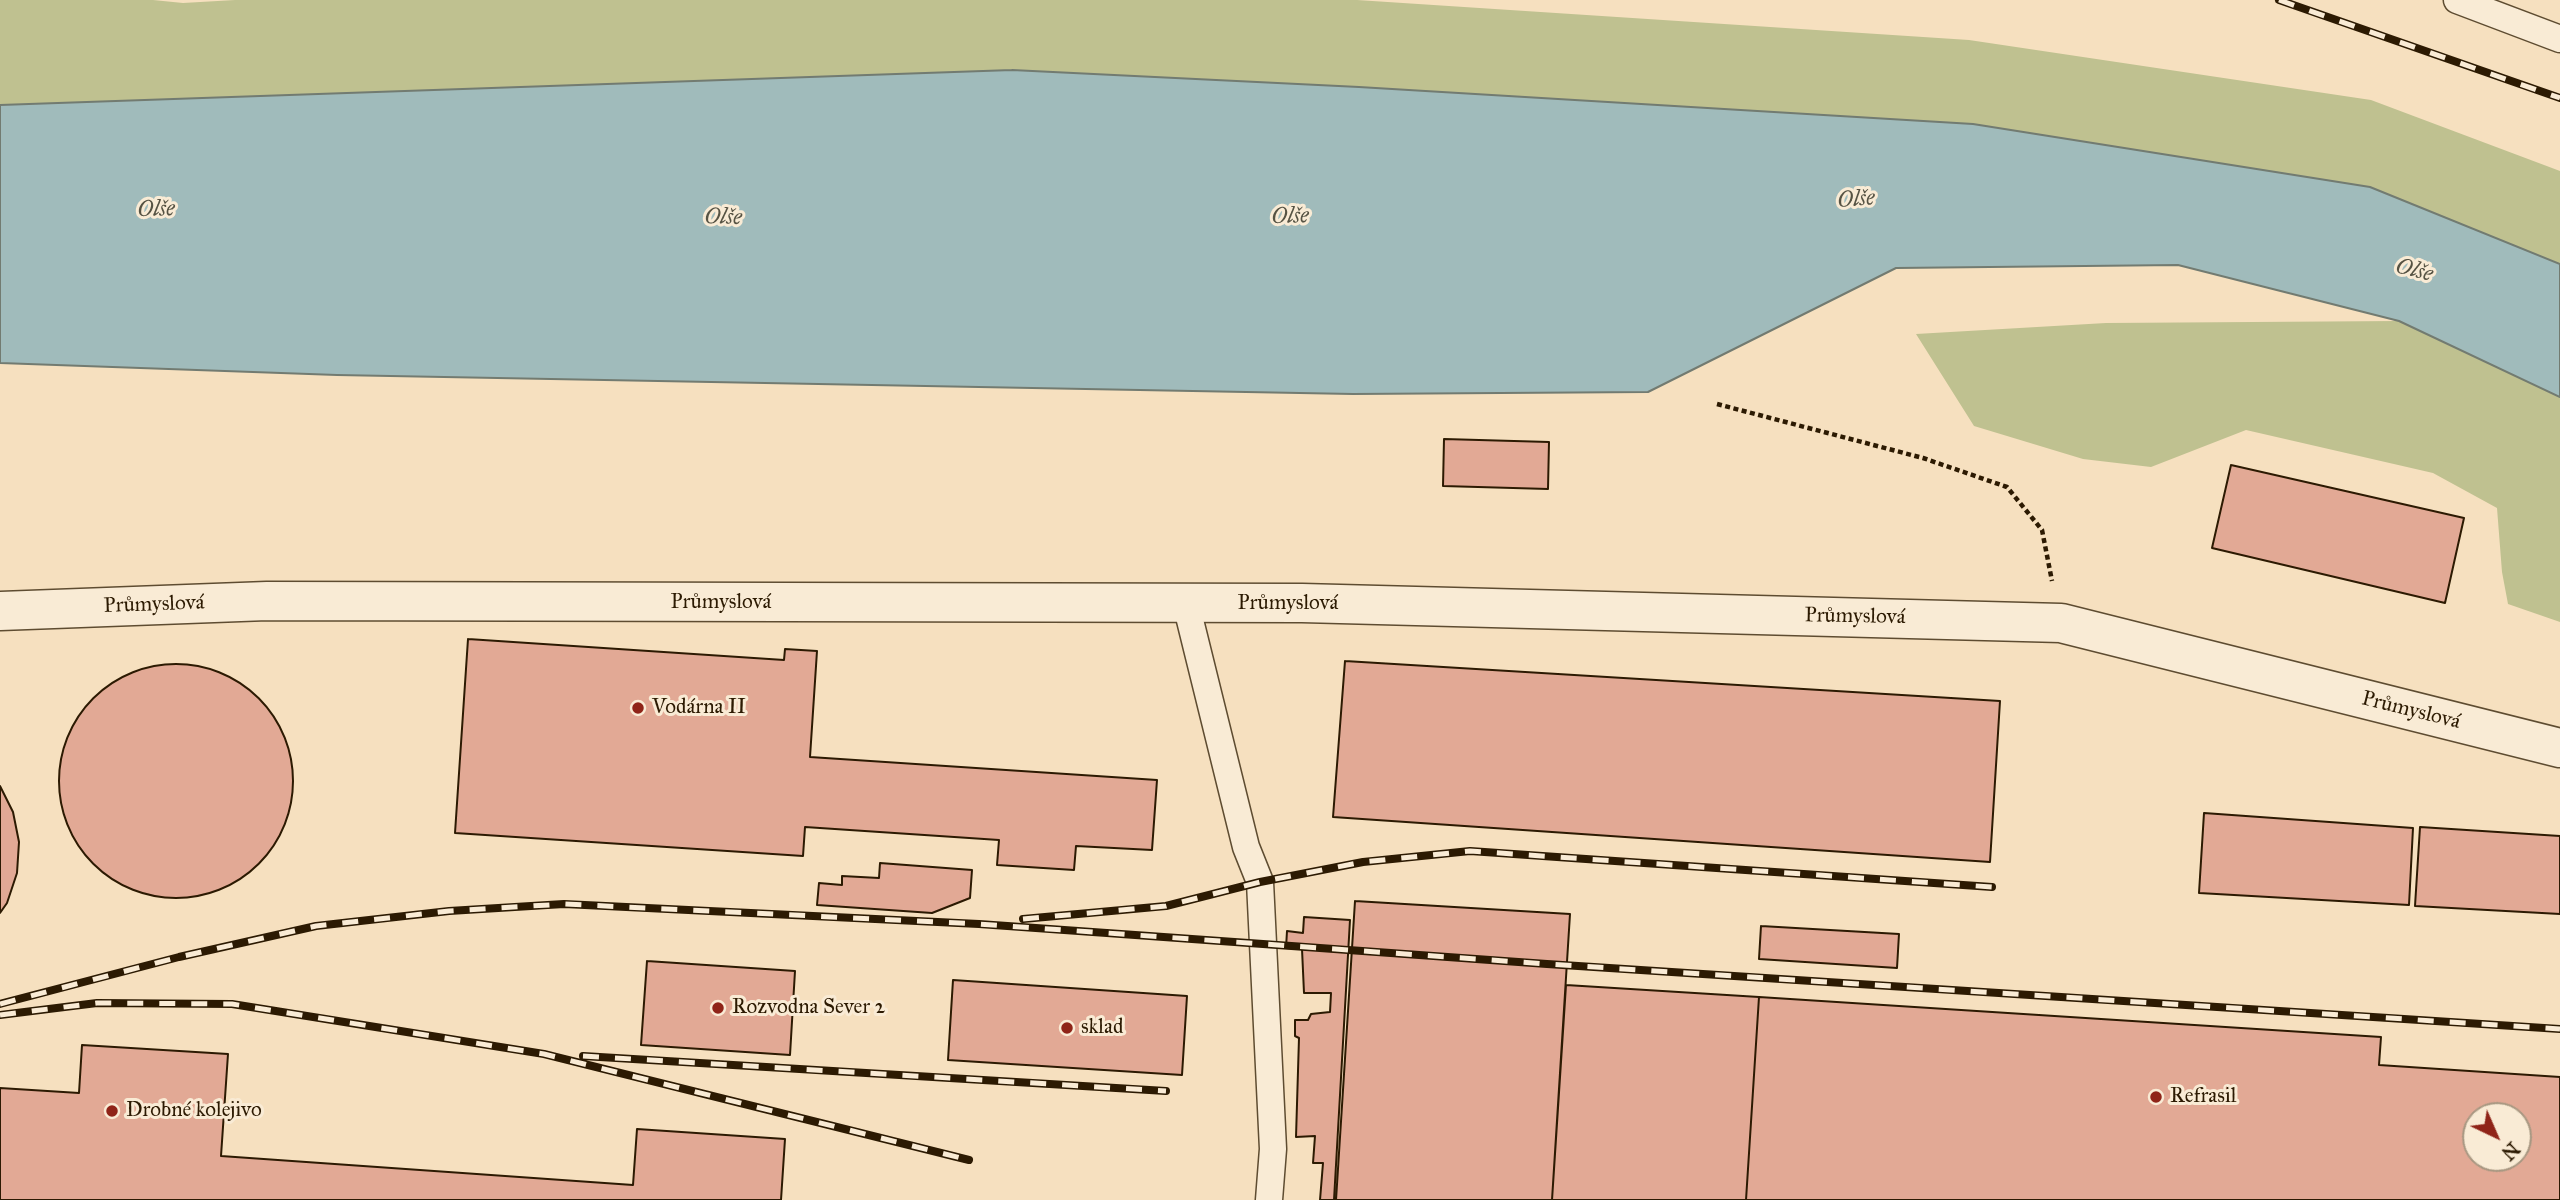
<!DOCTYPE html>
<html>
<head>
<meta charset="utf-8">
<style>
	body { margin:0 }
	#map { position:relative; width:2560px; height:1200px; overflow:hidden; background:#f6e0bf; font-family:"IM FELL Great Primer",serif }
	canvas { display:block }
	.north { position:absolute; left:2462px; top:1102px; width:70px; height:70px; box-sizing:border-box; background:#f9ebd5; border:2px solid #a79781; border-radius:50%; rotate:136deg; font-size:19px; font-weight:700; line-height:28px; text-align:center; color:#2c1a02 }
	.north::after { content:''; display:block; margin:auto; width:24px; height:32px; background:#8f2418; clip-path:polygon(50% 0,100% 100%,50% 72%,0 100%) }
</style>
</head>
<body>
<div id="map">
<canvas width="2560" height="1200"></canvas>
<div class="north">N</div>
</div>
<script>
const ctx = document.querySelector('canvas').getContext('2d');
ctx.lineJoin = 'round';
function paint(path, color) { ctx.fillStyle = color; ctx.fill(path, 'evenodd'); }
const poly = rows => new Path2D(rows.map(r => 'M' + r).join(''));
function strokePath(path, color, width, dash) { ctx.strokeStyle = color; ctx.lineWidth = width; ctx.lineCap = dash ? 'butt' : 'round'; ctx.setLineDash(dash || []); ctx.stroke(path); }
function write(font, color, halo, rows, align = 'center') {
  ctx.font = font + ' "IM FELL Great Primer",serif'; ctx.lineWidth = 6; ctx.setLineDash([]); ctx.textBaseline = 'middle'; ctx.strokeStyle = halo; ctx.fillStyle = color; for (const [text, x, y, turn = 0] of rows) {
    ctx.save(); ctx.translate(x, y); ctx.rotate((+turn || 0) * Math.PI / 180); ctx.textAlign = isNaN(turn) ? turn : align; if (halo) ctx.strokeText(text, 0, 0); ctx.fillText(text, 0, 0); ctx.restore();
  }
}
paint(poly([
	[0,0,153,0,183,3,235,0,1357,0,1969,40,2371,100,2560,171,2560,264,2370,187,1973,124,1359,87,1012,70,0,105],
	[2399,321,2560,397,2560,622,2508,604,2502,572,2497,508,2433,473,2246,430,2151,467,2083,459,1974,426,1916,334,2106,323]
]), '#bfc190');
const water = poly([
	[1012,70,1359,87,1973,124,2370,187,2560,264,2560,397,2399,321,2178,265,1896,268,1648,392,1353,394,337,375,0,363,0,105,1012,70]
]);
paint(water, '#a0bbbb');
strokePath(water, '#727b71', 2);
const building = poly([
	[1444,439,1549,442,1548,489,1443,486,1444,439],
	[2231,465,2464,518,2445,603,2212,548,2231,465],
	[468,639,784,660,785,649,817,651,810,757,1157,780,1152,850,1076,846,1074,870,997,865,999,840,805,827,803,856,455,833,468,639],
	[1345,661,2000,701,1990,862,1333,817,1345,661],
	'59 781a117 117 0 1 1 234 0a117 117 0 1 1-234 0Z',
	[0,786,13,812,19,842,17,873,7,903,0,913,0,786],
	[2204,813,2413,828,2409,905,2199,893,2204,813],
	[2420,827,2560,836,2560,914,2415,906,2420,827],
	[880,863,972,870,970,898,932,913,817,905,819,883,842,885,842,876,879,878,880,863],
	[1355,901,1570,914,1552,1200,1336,1200,1355,901],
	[1304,917,1350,920,1334,1200,1320,1200,1323,1163,1313,1163,1315,1136,1296,1137,1299,1038,1295,1036,1295,1020,1308,1020,1311,1014,1330,1012,1331,993,1304,993,1302,949,1286,948,1287,931,1303,933,1304,917],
	[1761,926,1899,934,1897,968,1759,959,1761,926],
	[647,961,795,971,790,1055,641,1045,647,961],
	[953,980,1187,996,1182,1075,948,1060,953,980],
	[1566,985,1759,997,1746,1200,1552,1200,1566,985],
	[1759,997,2381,1037,2379,1065,2560,1077,2560,1200,1746,1200,1759,997],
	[2476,1116,2518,1116,2518,1158,2476,1158,2476,1116],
	[82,1045,228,1054,221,1156,633,1185,637,1129,785,1139,781,1200,0,1200,0,1088,79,1093,82,1045]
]);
paint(building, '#e2a995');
strokePath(building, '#2c1a02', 2);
const service = poly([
	[2457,0,2560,39],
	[1186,604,1246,847,1260,882,1273,1149,1269,1200]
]);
const minor = poly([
	[0,611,267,601,1302,603,2061,623,2560,748]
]);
strokePath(service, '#5e4c31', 29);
strokePath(minor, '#5e4c31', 41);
strokePath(poly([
	[1717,404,1923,458,2007,487,2042,530,2052,581]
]), '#2c1a02', 4.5, [5, 3.5]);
strokePath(service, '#f9ebd5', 26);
strokePath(minor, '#f9ebd5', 38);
const rail = poly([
	[2279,0,2560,98],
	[1023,919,1166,906,1260,882,1363,862,1470,851,1992,887],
	[0,1004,179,957,316,926,449,911,564,904,979,924,1547,964,2560,1029],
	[0,1015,97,1003,232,1004,544,1054,969,1160],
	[583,1056,1166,1091]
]);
strokePath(rail, '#2c1a02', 8);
strokePath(rail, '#f9ebd5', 5, [16]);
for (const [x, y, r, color] of [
	[638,708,7,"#8f2418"],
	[718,1008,7,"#8f2418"],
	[1067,1028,7,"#8f2418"],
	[2156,1097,7,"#8f2418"],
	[112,1111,7,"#8f2418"]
]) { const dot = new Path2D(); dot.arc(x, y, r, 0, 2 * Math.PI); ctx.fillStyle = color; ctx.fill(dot); strokePath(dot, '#f9ebd5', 2.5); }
write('21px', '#2c1a02', '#f9ebd5', [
	["Průmyslová",721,603],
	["Průmyslová",1288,604],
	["Průmyslová",154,605,-2],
	["Průmyslová",1855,617,1],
	["Průmyslová",2411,711,14]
]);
write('21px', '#2c1a02', '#f9ebd5', [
	["Vodárna II",652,708],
	["Rozvodna Sever 2",732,1008],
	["sklad",1081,1028],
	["Refrasil",2170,1097],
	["Drobné kolejivo",126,1111]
], 'left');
write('italic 23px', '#555243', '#f9ebd5', [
	["Olše",1856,200,-4],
	["Olše",156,210,-1],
	["Olše",1290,217,-1],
	["Olše",723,218,2],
	["Olše",2414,271,15]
]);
</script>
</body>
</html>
